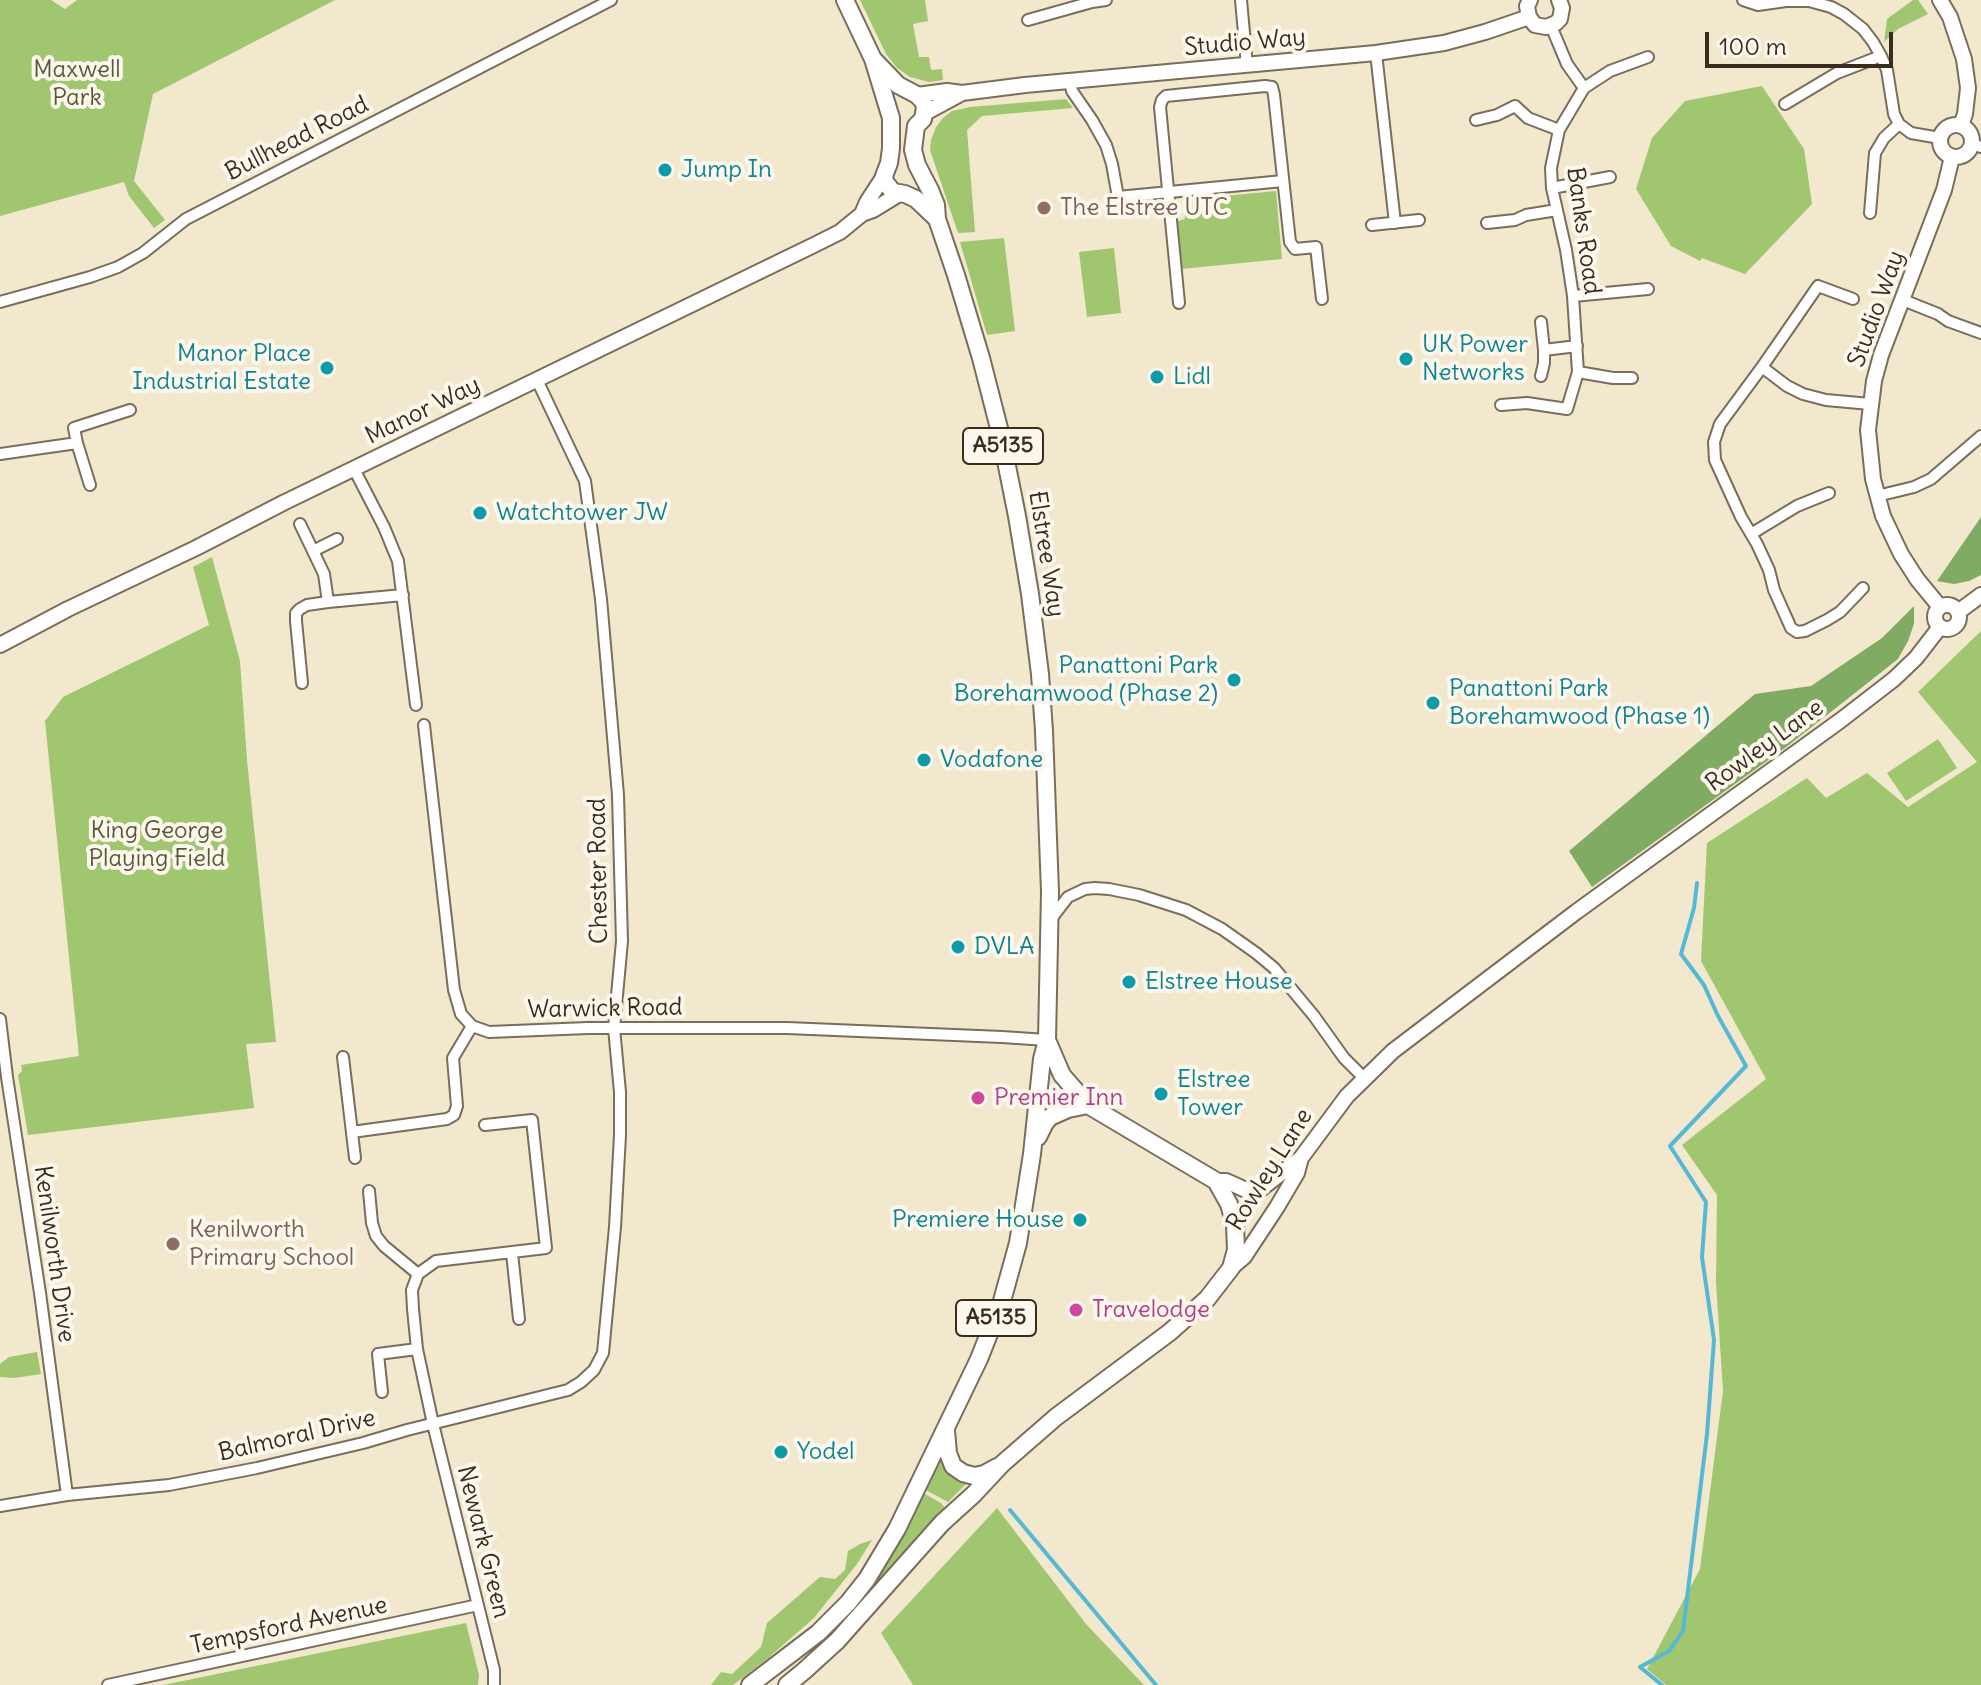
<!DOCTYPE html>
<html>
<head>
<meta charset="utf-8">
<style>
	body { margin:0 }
	#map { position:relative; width:1981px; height:1685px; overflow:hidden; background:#f1e8cd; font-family:Delius,sans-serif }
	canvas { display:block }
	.scale { position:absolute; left:1705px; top:32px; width:188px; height:36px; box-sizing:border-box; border:4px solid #3b2a1e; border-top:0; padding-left:10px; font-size:24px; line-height:28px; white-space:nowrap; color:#3b2a1e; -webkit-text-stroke:6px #fbf7ec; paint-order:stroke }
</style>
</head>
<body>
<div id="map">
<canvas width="1981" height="1685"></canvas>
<div class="scale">100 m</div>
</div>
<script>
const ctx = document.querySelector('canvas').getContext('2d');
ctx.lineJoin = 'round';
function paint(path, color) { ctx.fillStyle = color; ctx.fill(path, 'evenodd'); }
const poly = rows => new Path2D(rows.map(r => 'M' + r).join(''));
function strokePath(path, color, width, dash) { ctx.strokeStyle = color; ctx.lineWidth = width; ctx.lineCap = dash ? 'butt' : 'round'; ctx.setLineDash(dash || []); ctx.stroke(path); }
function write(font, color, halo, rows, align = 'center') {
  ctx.font = font + ' Delius,sans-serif'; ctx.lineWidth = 8; ctx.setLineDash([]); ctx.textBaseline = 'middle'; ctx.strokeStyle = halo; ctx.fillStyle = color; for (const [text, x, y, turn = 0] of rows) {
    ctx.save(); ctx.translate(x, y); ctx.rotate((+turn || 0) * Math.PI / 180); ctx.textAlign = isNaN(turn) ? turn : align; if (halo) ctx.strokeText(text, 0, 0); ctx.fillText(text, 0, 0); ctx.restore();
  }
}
paint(poly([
	[0,0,51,0,65,9,77,0,335,0,153,94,134,181,165,220,154,228,129,196,124,182,0,216],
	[860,0,925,0,928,21,913,24,919,57,929,57,931,70,942,69,943,80,929,82,910,77,897,68,886,54],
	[1913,0,1918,0,1928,14,1898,29,1884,42,1887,19],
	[1762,86,1804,149,1812,204,1745,274,1702,258,1700,261,1671,246,1636,189,1652,138,1685,101],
	[1066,99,1073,108,982,116,967,130,975,232,958,233,930,150,931,140,936,127,943,118,952,111,970,107],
	[1276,191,1282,259,1181,269,1177,221,1185,219,1183,200],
	[1004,238,1015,331,987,335,960,242],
	[1114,248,1121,313,1087,317,1079,252],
	[212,557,240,661,247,760,276,1042,246,1044,254,1108,28,1135,18,1075,22,1071,21,1065,79,1056,45,721,63,697,209,625,193,567],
	[1981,631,1981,1685,1666,1685,1647,1669,1700,1569,1723,1391,1716,1282,1717,1195,1682,1145,1766,1079,1701,961,1707,843,1807,778,1826,798,1867,773,1908,807,1977,762,1918,692],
	[1938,739,1957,768,1906,801,1887,773],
	[37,1352,41,1374,14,1378,0,1377,0,1364,9,1357],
	[938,1455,941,1457,954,1476,967,1483,948,1502,922,1488],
	[920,1491,941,1503,947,1510,829,1640,824,1634],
	[997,1508,1086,1624,1144,1685,913,1685,881,1633],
	[872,1540,857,1564,814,1618,767,1659,733,1685,711,1685,721,1672,732,1674,761,1647,767,1623,820,1577,835,1579,845,1570,848,1551,860,1544],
	[466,1623,479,1675,478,1685,163,1685]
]), '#a0c670');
paint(poly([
	[1981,517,1981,575,1969,581,1954,584,1937,581],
	[1914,606,1914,624,1908,641,1898,659,1785,748,1592,887,1569,851,1755,694,1811,686,1882,638]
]), '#80ab62');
strokePath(poly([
	[1010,1510,1156,1685],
	[1662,1685,1640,1667,1669,1651,1683,1631,1707,1434,1714,1340,1702,1257,1706,1202,1670,1146,1746,1066,1718,1016,1704,985,1681,954,1694,908,1697,883]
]), '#56b8d5', 4);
const street = poly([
	[1241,0,1247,66],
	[1743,0,1758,5,1786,1,1809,1,1831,7,1844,14,1863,29,1873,42,1881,56,1887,70,1894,114,1899,124,1911,133,1940,138],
	[1028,20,1092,2,1106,0],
	[1376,53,1395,223],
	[1070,81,1072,91,1092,120,1106,145,1112,164,1118,197,1116,210],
	[1584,88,1610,71,1648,57],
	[1785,104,1837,73,1881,56],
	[1476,120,1497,115,1515,106,1528,118,1559,130],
	[1972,144,1981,147],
	[1552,188,1610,177],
	[1118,197,1283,181],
	[1870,213,1875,153,1884,138,1899,124],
	[1487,223,1515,220,1526,215,1557,210],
	[1372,225,1419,220],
	[1573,296,1648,289],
	[1903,300,1938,314,1948,321,1981,333],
	[0,302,90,277,118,267,143,253,186,219,611,0],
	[1179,303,1160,107,1162,100,1166,96,1265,86,1272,87,1274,95,1290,242,1295,249,1316,247,1322,299],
	[1541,322,1544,350,1577,346],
	[1762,367,1818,286,1853,299],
	[1578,372,1613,378,1632,378],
	[1541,376,1544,363,1544,350],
	[1501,405,1527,403,1567,409,1578,372,1573,296,1566,250,1552,188,1551,168,1559,130,1584,88,1567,64,1551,26],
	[77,443,74,428,130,410],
	[0,454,77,443,90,485],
	[354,469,384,527,398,561,416,705],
	[1877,496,1914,487,1931,479,1981,436],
	[300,524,313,551],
	[1751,534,1797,506,1829,493],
	[1863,588,1840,612,1827,620,1805,631,1797,632,1791,628,1774,590,1769,570,1757,544,1741,517,1715,460,1714,442,1720,424,1762,367,1787,386,1803,394,1826,400,1870,404],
	[328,602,324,574,313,551,337,539],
	[302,683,296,621,296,613,300,609,307,605,328,602,403,595],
	[424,725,454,990,461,1014,472,1026,489,1032,588,1028,787,1028,1002,1037,1047,1040],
	[1051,919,1068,897,1085,889,1095,888,1109,889,1139,895,1186,910,1222,929,1256,953,1274,968,1314,1016,1344,1058,1364,1078],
	[0,1019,7,1077,40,1293,67,1495],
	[343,1057,355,1158],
	[485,1125,532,1120,546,1248,436,1261,418,1274,412,1290,413,1309,417,1349,433,1424,494,1670,494,1685],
	[352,1132,447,1119,454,1115,457,1106,453,1058,472,1026],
	[369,1191,372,1223,376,1236,384,1246,418,1274],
	[512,1253,519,1319],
	[382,1392,378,1354,417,1349],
	[0,1506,67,1495,169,1485,257,1468,363,1443,407,1430,568,1390,581,1382,594,1370,603,1353,615,1227,620,1135,620,1092,614,1028,622,941,618,795,601,599,585,481,537,380],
	[108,1685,478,1605]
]);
const secondary = poly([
	[1530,0,1527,6,1529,17,1535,25,1546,27,1556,23,1560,19,1562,8,1559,0],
	[1940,0,1950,17,1964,59,1968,88,1965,114,1961,125],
	[917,95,947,91,962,93,1025,85,1376,53,1444,43,1485,32,1529,17],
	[925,113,962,93],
	'1940 141a16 16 0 1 1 32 0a16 16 0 1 1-32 0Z',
	[862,214,867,202,884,176],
	'1935 617a12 12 0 1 1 24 0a12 12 0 1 1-24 0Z',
	[1940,607,1917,579,1901,554,1883,516,1873,479,1868,430,1874,381,1881,355,1944,190,1952,157],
	[1958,612,1981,595],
	[0,645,68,609,196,548,283,503,814,245,840,232,862,214,873,210,899,194],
	[1216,1181,1226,1181,1246,1190,1258,1191,1301,1158],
	[1231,1268,1244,1257,1277,1207,1297,1173,1301,1158,1347,1096,1393,1051,1576,912,1841,720,1894,679,1916,658,1940,627]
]);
const primary = poly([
	[845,0,873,59,891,118,891,148,889,163,884,176,885,182,893,192,905,194,916,199,937,219],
	[1038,1137,1045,1123,1050,1117,1068,1109,1088,1105],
	[946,1431,948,1453,953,1466,963,1473,974,1476,984,1474,997,1467],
	[750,1685,818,1633,848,1603,867,1579,897,1529,979,1359,1002,1301,1018,1243,1032,1154,1042,1059,1047,1040,1050,892,1044,731,1040,674,1030,594,1017,516,1001,436,981,358,956,275,937,219,936,205,930,190,917,165,913,150,916,126,923,119,925,107,923,101,917,95,898,85,873,59],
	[787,1685,804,1671,837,1641,942,1523,974,1494,1002,1464,1056,1417,1170,1332,1207,1299,1231,1268,1236,1250,1235,1225,1229,1204,1216,1181,1088,1105,1062,1075,1047,1040]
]);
strokePath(street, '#7b6c5b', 14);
strokePath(secondary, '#7b6c5b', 18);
strokePath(primary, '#7b6c5b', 20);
strokePath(street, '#fff', 10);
strokePath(secondary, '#fff', 14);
strokePath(primary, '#fff', 16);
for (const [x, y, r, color] of [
	[665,170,8,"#0f9aa8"],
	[1044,208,8,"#8d6e63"],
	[1406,359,8,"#0f9aa8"],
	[327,368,8,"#0f9aa8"],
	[1157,377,8,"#0f9aa8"],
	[480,513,8,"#0f9aa8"],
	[1234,680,8,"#0f9aa8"],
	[1433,703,8,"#0f9aa8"],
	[924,760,8,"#0f9aa8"],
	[958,947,8,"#0f9aa8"],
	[1129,982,8,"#0f9aa8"],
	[1161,1094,8,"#0f9aa8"],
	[978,1098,8,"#d1479c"],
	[1080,1220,8,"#0f9aa8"],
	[173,1244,8,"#8d6e63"],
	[1076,1310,8,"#d1479c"],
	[781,1452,8,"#0f9aa8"]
]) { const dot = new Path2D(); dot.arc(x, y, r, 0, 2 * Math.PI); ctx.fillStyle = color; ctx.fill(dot); strokePath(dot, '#fbf7ec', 3); }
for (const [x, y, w] of [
	[1003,446,80],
	[996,1318,80]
]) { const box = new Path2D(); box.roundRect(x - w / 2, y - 18, w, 36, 6); ctx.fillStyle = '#fbf7ec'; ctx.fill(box); strokePath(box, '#3b2a1e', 2); }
write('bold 22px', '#3b2a1e', null, [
	["A5135",1003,446],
	["A5135",996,1318]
]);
write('24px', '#3b2a1e', '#fbf7ec', [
	["Studio Way",1245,43,-5],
	["Bullhead Road",297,139,-27],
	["Banks Road",1583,231,82],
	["Studio Way",1877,309,-70],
	["Manor Way",423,411,-26],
	["Elstree Way",1046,554,81],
	["Rowley Lane",1765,746,-36],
	["Chester Road",599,871,-91],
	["Warwick Road",605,1009,-1],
	["Rowley Lane",1270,1170,-58],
	["Kenilworth Drive",54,1254,82],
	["Balmoral Drive",297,1436,-13],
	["Newark Green",483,1542,76],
	["Tempsford Avenue",289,1626,-12]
]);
write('24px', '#595937', '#fbf7ec', [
	["Maxwell",77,70],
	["Park",77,98],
	["King George",157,831],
	["Playing Field",157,859]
]);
write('24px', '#0d838f', '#fbf7ec', [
	["Jump In",681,170],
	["UK Power",1422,345],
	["Networks",1422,373],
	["Manor Place",311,354,"right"],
	["Industrial Estate",311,382,"right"],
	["Lidl",1173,377],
	["Watchtower JW",496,513],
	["Panattoni Park",1218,666,"right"],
	["Borehamwood (Phase 2)",1218,694,"right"],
	["Panattoni Park",1449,689],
	["Borehamwood (Phase 1)",1449,717],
	["Vodafone",940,760],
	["DVLA",974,947],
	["Elstree House",1145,982],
	["Elstree",1177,1080],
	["Tower",1177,1108],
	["Premiere House",1064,1220,"right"],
	["Yodel",797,1452]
], 'left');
write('24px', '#785e54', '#fbf7ec', [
	["The Elstree UTC",1060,208],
	["Kenilworth",189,1230],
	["Primary School",189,1258]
], 'left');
write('24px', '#b23c85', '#fbf7ec', [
	["Premier Inn",994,1098],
	["Travelodge",1092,1310]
], 'left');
</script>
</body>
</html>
